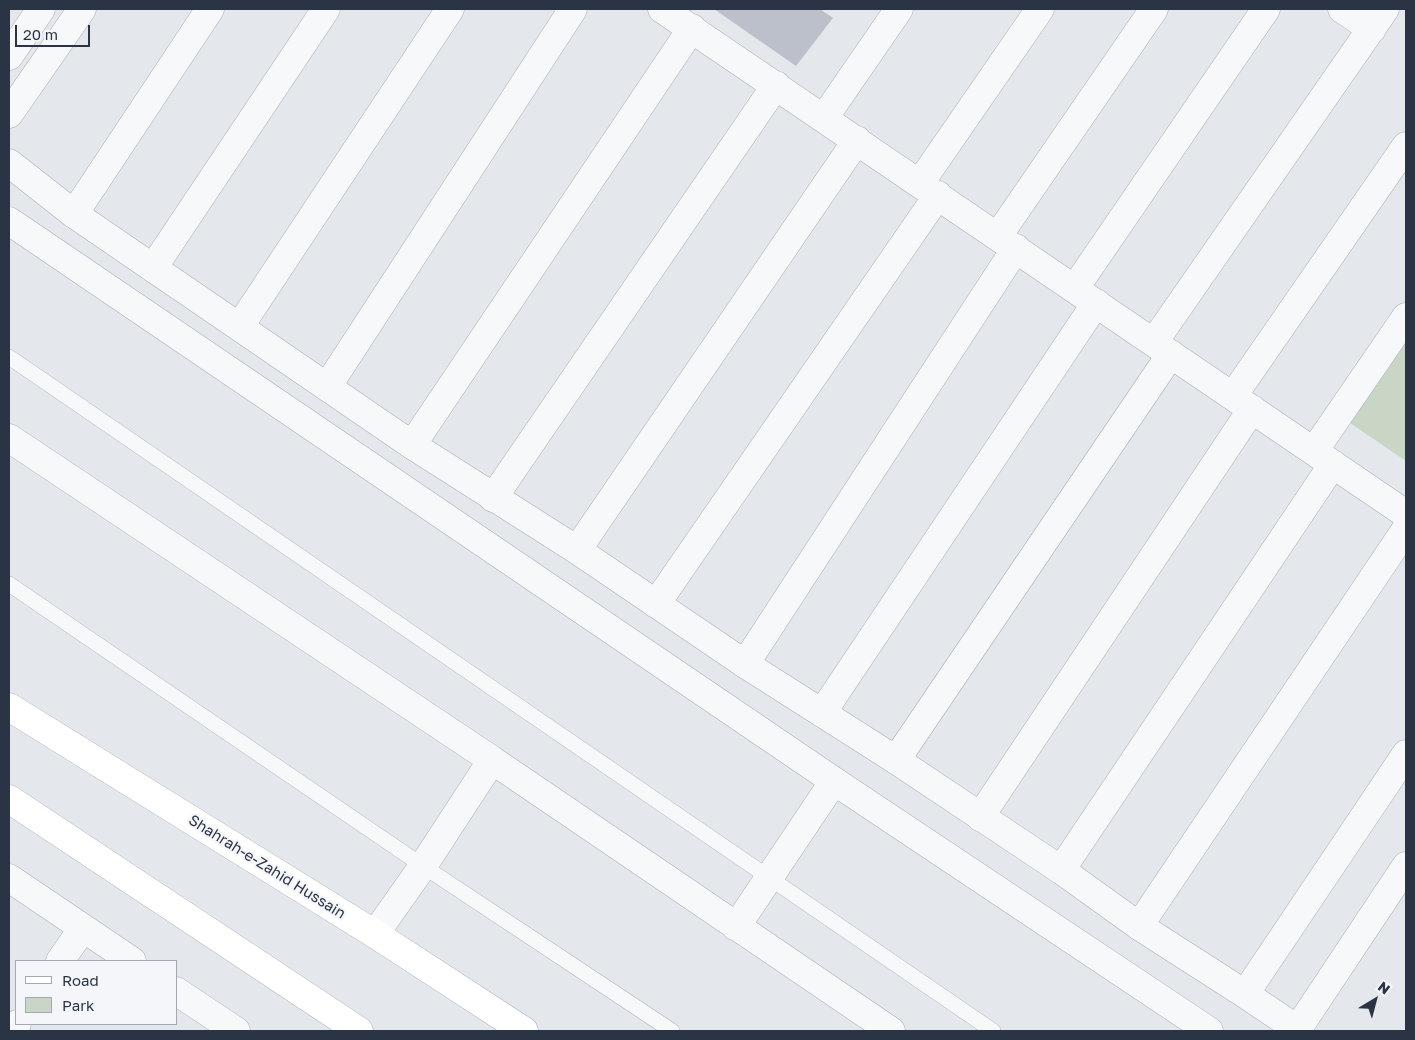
<!DOCTYPE html>
<html>
<head>
<meta charset="utf-8">
<style>
	body { margin:0 }
	#map { position:relative; width:1415px; height:1040px; overflow:hidden; background:#e4e7ec; font-family:"Golos Text",sans-serif }
	canvas { display:block }
	.frame { position:absolute; inset:0; border:10px solid #2b3445; pointer-events:none }
	.legend { position:absolute; left:15px; top:960px; width:162px; height:65px; box-sizing:border-box; background:#f4f6f9; border:1px solid #a4a8b1; margin:0; padding:6px 9px; list-style:none; font-size:15px; color:#2b3445 }
	.legend li { display:flex; align-items:center; gap:10px; height:25px }
	.legend b { width:25px; border:1px solid #a4a8b1 }
	.north { position:absolute; left:1350px; top:975px; width:50px; height:50px; -webkit-text-stroke:4px #f4f6f9; paint-order:stroke; rotate:37deg; font-size:14px; font-weight:700; line-height:20px; text-align:center; color:#2b3445 }
	.north::after { content:''; display:block; margin:auto; width:18px; height:22px; background:#2b3445; clip-path:polygon(50% 0,100% 100%,50% 72%,0 100%) }
	.scale { position:absolute; left:15px; top:25px; width:75px; height:22px; box-sizing:border-box; border:2px solid #2b3445; border-top:0; padding-left:6px; font-size:15px; line-height:18px; white-space:nowrap; color:#2b3445; -webkit-text-stroke:4px #f4f6f9; paint-order:stroke }
</style>
</head>
<body>
<div id="map">
<canvas width="1415" height="1040"></canvas>
<div class="frame"></div>
<ul class="legend">
<li><b style="height:6px;background:#fff"></b>Road</li>
<li><b style="height:14px;background:#c9d6c5"></b>Park</li>
</ul>
<div class="north">N</div>
<div class="scale">20 m</div>
</div>
<script>
const ctx = document.querySelector('canvas').getContext('2d');
ctx.lineJoin = 'round';
function paint(path, color) { ctx.fillStyle = color; ctx.fill(path, 'evenodd'); }
const poly = rows => new Path2D(rows.map(r => 'M' + r).join(''));
function strokePath(path, color, width, dash) { ctx.strokeStyle = color; ctx.lineWidth = width; ctx.lineCap = dash ? 'butt' : 'round'; ctx.setLineDash(dash || []); ctx.stroke(path); }
function write(font, color, halo, rows, align = 'center') {
  ctx.font = font + ' "Golos Text",sans-serif'; ctx.lineWidth = 4.5; ctx.setLineDash([]); ctx.textBaseline = 'middle'; ctx.strokeStyle = halo; ctx.fillStyle = color; for (const [text, x, y, turn = 0] of rows) {
    ctx.save(); ctx.translate(x, y); ctx.rotate((+turn || 0) * Math.PI / 180); ctx.textAlign = isNaN(turn) ? turn : align; if (halo) ctx.strokeText(text, 0, 0); ctx.fillText(text, 0, 0); ctx.restore();
  }
}
paint(poly([
	[1406,336,1406,461,1347,421]
]), '#c9d6c5');
paint(poly([
	[714,9,820,9,833,18,796,66]
]), '#bbc0ca');
const service = poly([
	[9,357,993,1031],
	[9,584,423,866,672,1031]
]);
const minor = poly([
	[662,9,1406,514],
	[1342,9,1372,29],
	[9,114,82,9],
	[824,118,899,9],
	[920,183,1040,9],
	[74,214,210,9],
	[998,236,1154,9],
	[153,268,326,9],
	[1075,288,1266,9],
	[240,326,450,9],
	[1154,342,1385,9],
	[327,387,573,9],
	[1233,396,1406,146],
	[9,438,492,760],
	[412,445,692,28],
	[1314,451,1406,317],
	[493,498,776,85],
	[577,550,857,140],
	[656,604,938,195],
	[745,664,1016,248],
	[822,713,1096,303],
	[896,760,1171,354],
	[980,817,1252,409],
	[1061,870,1333,464],
	[9,878,132,961],
	[1139,926,1406,529],
	[736,927,834,781],
	[375,934,423,866,492,760,891,1031],
	[60,961,83,928],
	[176,991,236,1031],
	[1297,1030,1406,866],
	[12,1031,17,1024]
]);
const tertiary = poly([
	[9,56,41,9],
	[9,163,74,214,412,445,577,550,745,664,896,760,1061,870,1139,926,1245,994,1300,1031],
	[9,221,834,781,1209,1031],
	[1245,994,1406,754]
]);
const secondary = poly([
	[9,707,375,934,524,1031],
	[9,799,359,1031]
]);
strokePath(service, '#a9aeb7', 16);
strokePath(minor, '#a9aeb7', 29);
strokePath(tertiary, '#a9aeb7', 29);
strokePath(secondary, '#a9aeb7', 29);
strokePath(service, '#f7f8fa', 15);
strokePath(minor, '#f7f8fa', 28);
strokePath(tertiary, '#f7f8fa', 28);
strokePath(secondary, '#fff', 28);
write('15px', '#2b3445', '#f4f6f9', [
	["Shahrah-e-Zahid Hussain",267,867,32]
]);
</script>
</body>
</html>
